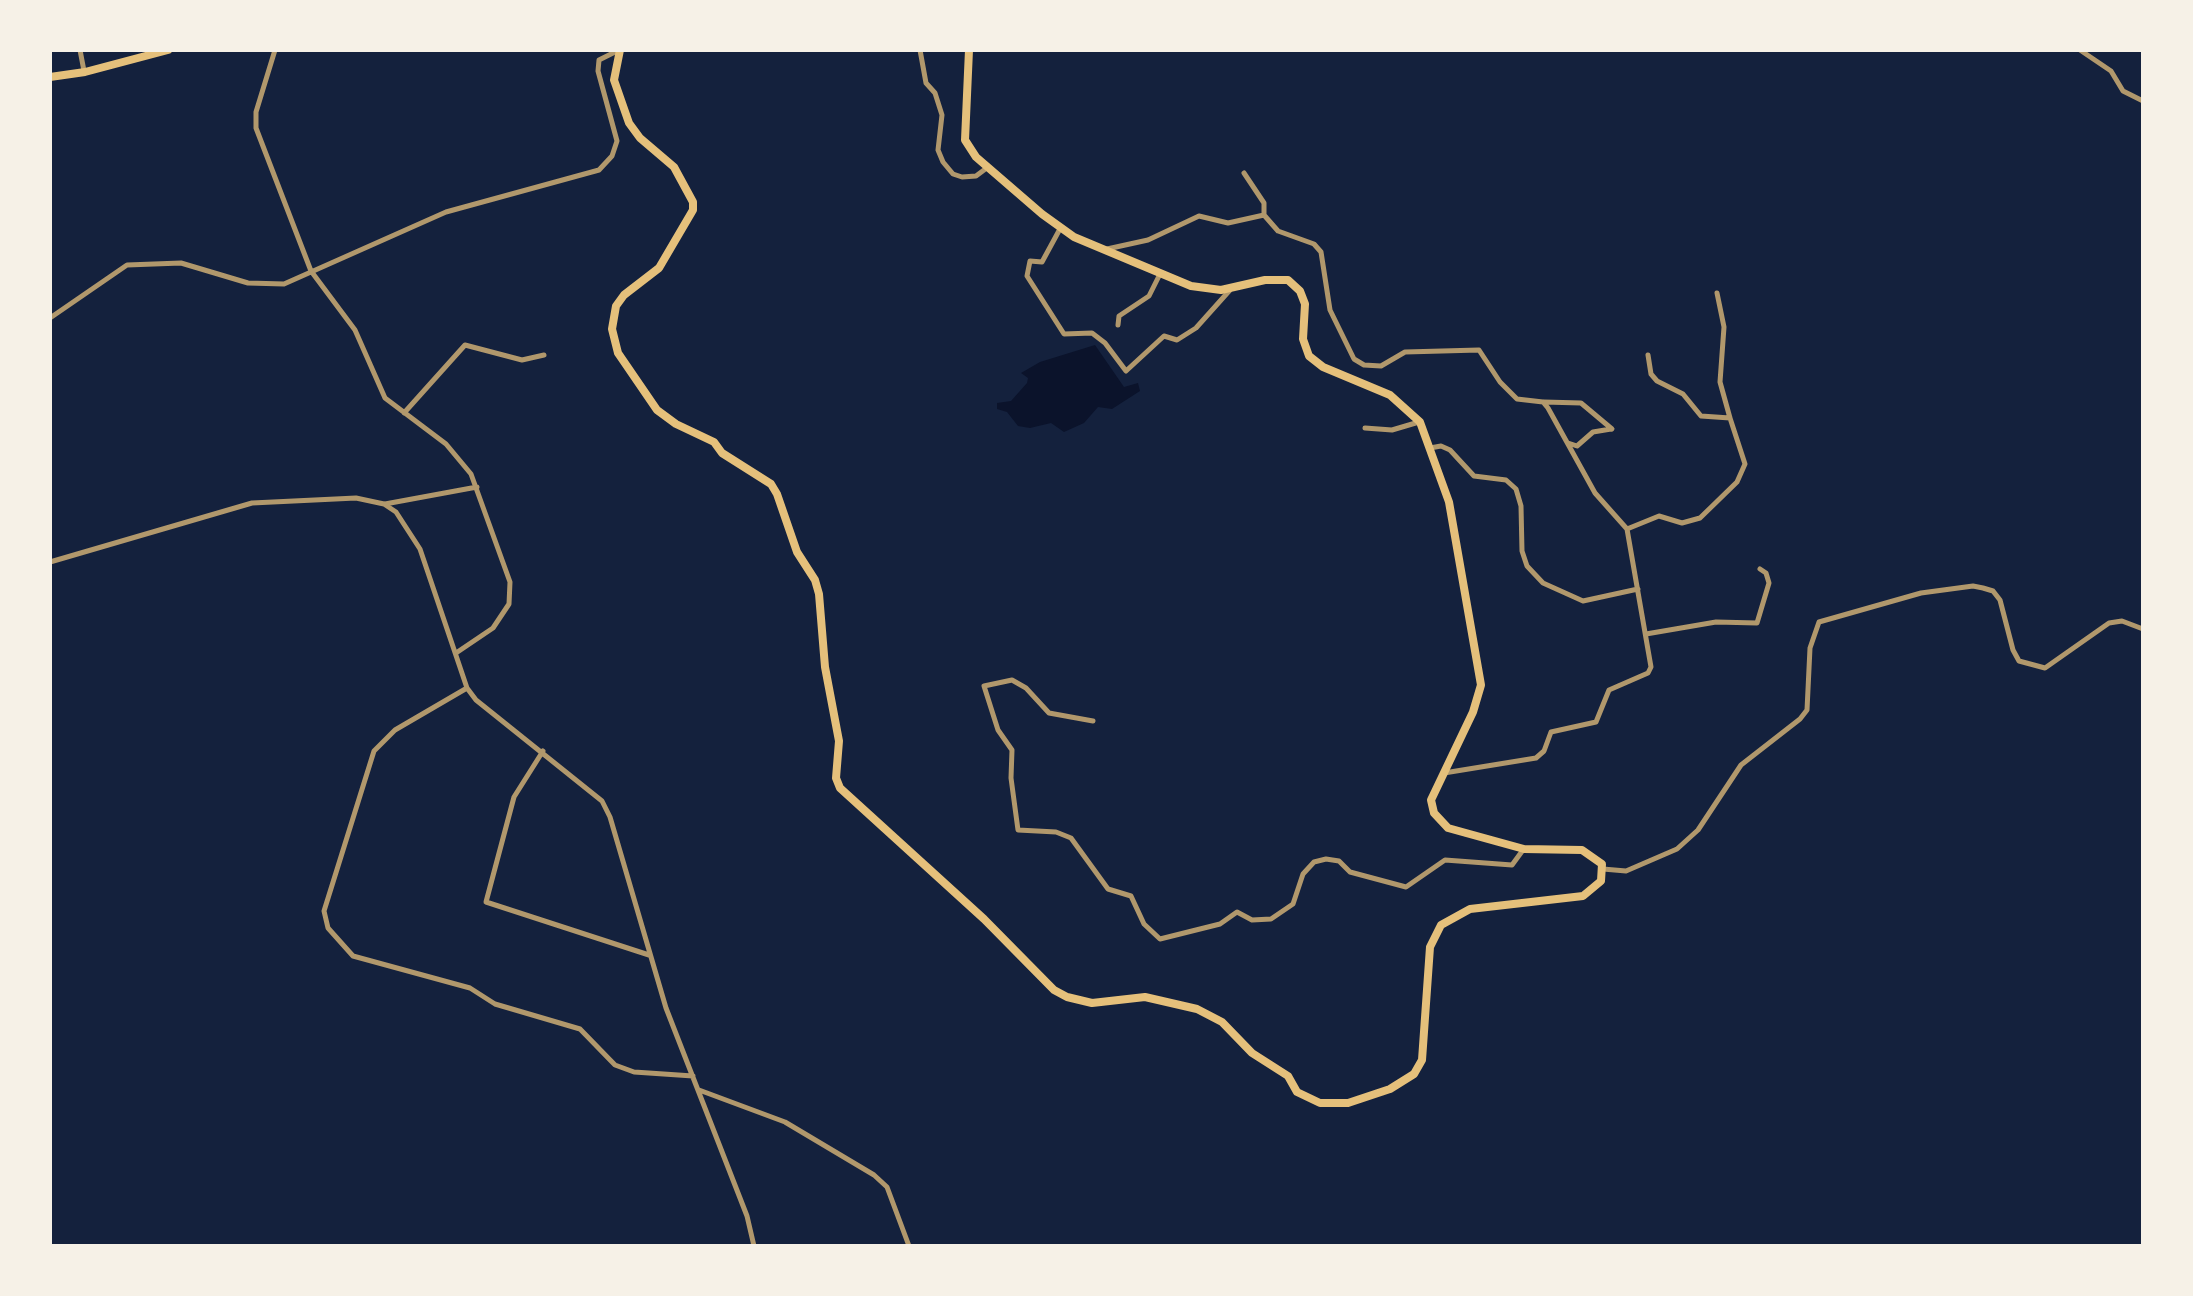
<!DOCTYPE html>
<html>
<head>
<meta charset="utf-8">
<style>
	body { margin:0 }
	#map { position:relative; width:2193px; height:1296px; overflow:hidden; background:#14213d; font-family:Bitter,serif }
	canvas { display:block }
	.frame { position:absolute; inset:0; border:52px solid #f6f1e7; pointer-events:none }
</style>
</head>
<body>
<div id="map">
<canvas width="2193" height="1296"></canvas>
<div class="frame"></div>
</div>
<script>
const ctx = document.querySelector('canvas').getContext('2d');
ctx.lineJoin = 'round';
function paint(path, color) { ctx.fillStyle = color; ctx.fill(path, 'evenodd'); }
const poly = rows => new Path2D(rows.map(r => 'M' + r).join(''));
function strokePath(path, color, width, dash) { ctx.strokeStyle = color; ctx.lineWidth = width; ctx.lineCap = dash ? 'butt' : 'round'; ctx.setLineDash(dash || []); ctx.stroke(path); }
paint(poly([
	[1095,345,1124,387,1138,383,1140,391,1112,409,1098,407,1084,423,1064,432,1051,423,1030,428,1018,426,1007,412,997,409,997,403,1011,401,1027,383,1028,378,1021,373,1040,362]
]), '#0b132b');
strokePath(poly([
	[80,50,84,71],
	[275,50,256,112,256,128,311,271,355,330,385,398,446,444,471,474,510,582,509,604,493,628,456,653],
	[920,50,926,83,935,93,942,115,938,150,943,162,953,174,962,177,976,176,988,167],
	[2080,50,2111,71,2123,91,2143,101],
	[1244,173,1264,203,1264,215],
	[1061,227,1042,262,1030,261,1027,276,1064,334,1092,333,1105,343,1126,371,1164,336,1177,340,1196,328,1230,290],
	[1107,249,1148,240,1199,216,1228,223,1264,215,1278,231,1314,244,1321,252,1330,310,1354,359,1364,365,1381,366,1405,352,1479,350,1500,382,1517,399,1543,402,1548,408,1595,493,1627,529,1651,667,1648,673,1609,690,1596,722,1551,732,1544,751,1536,758,1444,773],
	[1717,293,1724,327,1720,382,1730,418],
	[50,318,127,265,181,263,248,283,284,284,446,212,599,170,612,156,617,141,598,71,599,60,619,50],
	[1118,325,1119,316,1149,296,1160,274],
	[1544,402,1581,403,1612,429],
	[404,413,465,345,522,360,544,355],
	[1365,428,1392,430,1419,422],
	[1568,443,1577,446,1593,432,1611,429],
	[1430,448,1441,446,1450,450,1474,476,1506,480,1516,489,1521,506,1522,551,1527,566,1543,583,1583,601,1638,589],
	[385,504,477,487],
	[1627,529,1659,516,1682,523,1700,518,1737,482,1745,464,1730,418,1701,416,1683,394,1657,381,1651,374,1648,355],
	[50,562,252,503,356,498,384,504,396,512,420,549,467,688,476,700,602,801,610,817,666,1008,747,1216,754,1246],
	[1646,634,1716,622,1757,623,1769,583,1766,573,1760,569],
	[467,688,395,730,374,751,324,911,328,928,353,956,470,988,495,1004,580,1029,615,1065,634,1072,693,1076],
	[1093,721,1049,713,1026,688,1012,680,984,686,998,730,1012,750,1011,778,1018,830,1056,832,1071,838,1108,889,1131,896,1144,924,1160,939,1220,924,1237,912,1252,920,1271,919,1293,904,1303,874,1314,862,1326,859,1339,861,1350,872,1406,887,1445,860,1512,865,1523,850],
	[543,751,514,797,486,902,649,955],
	[1603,869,1626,871,1677,849,1698,830,1741,765,1800,719,1807,710,1810,648,1819,622,1921,593,1973,586,1983,588,1993,591,2000,600,2013,650,2019,661,2045,668,2109,623,2122,621,2143,629],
	[699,1090,785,1122,874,1175,887,1187,909,1246]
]), '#b1986c', 5);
strokePath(poly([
	[620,50,614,80,629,123,640,138,674,167,693,202,693,210,659,268,624,295,616,306,612,329,618,353,657,410,676,424,714,442,722,453,771,484,777,494,797,552,815,580,819,594,825,667,839,741,836,778,840,788,984,919,1054,990,1067,997,1092,1003,1145,997,1197,1009,1222,1022,1252,1053,1288,1076,1297,1092,1320,1103,1348,1103,1390,1089,1414,1074,1422,1060,1430,947,1441,925,1470,909,1583,896,1601,881,1602,864,1582,850,1524,849,1466,833,1448,828,1434,813,1431,800,1473,712,1481,685,1449,502,1420,422,1390,395,1323,367,1309,356,1303,339,1305,304,1300,291,1288,280,1265,280,1221,290,1191,286,1074,237,1042,214,976,157,965,140,969,50],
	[50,77,85,72,168,50]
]), '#e5c07b', 8);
</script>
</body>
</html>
